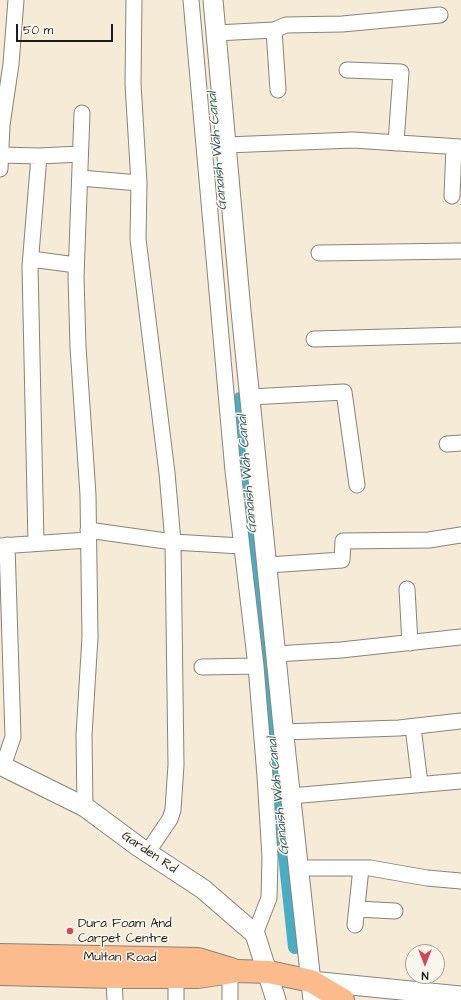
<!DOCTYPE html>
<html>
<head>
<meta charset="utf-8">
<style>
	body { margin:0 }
	#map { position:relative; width:461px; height:1000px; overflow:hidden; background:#f5ebd6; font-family:"Architects Daughter",sans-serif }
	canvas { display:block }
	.north { position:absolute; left:405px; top:944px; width:40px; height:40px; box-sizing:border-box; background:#fbf7ec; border:1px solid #a29f99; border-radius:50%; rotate:180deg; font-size:11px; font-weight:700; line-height:16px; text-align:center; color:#1c1c1c }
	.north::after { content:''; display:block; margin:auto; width:14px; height:18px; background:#d1495b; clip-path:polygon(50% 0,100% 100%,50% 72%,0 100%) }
	.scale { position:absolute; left:16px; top:24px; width:97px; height:18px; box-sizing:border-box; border:2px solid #1c1c1c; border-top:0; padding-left:5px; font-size:12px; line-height:14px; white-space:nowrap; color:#1c1c1c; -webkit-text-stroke:3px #fbf7ec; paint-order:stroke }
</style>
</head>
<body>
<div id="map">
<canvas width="461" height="1000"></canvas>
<div class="north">N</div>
<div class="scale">50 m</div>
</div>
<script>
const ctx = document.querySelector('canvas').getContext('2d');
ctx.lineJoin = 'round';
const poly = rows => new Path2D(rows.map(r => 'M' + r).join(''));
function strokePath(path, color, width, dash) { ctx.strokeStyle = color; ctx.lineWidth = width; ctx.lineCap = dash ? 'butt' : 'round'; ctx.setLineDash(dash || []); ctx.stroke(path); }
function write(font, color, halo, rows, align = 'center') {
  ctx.font = font + ' "Architects Daughter",sans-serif'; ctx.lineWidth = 3; ctx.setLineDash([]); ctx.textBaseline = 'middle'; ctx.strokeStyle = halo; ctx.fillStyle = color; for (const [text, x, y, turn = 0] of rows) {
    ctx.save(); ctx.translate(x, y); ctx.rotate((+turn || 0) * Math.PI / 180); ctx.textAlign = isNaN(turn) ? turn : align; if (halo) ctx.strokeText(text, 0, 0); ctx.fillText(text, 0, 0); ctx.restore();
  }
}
strokePath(poly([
	[240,399,265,670,295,947]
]), '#47aec6', 14);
const minor = poly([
	[134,0,133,84,139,183,138,239,167,473,173,542,176,765,173,810,170,819,147,853],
	[191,0,233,471,256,666,265,776,270,857,269,898,255,934],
	[274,30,278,90],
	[216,33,274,30,286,25,342,24,440,15],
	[347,70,401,72,396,143],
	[82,113,76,277,78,347,88,495,90,637,84,735,85,807],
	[226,145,353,140,461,147],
	[1,155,39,156,80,154],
	[0,169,2,125,11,64,16,0],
	[80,178,139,183],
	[452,196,454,147],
	[319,253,461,251],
	[31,259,76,265],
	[314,339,461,335],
	[250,397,344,392,357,485],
	[447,444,461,443],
	[88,530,173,542,241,546],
	[36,543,30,266,39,156],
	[0,546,88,540],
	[268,565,342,560,343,541,429,540,461,535],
	[407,589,410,643],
	[276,654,341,650,461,637],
	[202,667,256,666],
	[413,727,420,784],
	[283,732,399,728,461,721],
	[3,766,13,737,7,545],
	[291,796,461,781],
	[300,868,370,868,427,878,461,881],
	[357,909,395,911],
	[355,925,361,868],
	[114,977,115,1000],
	[176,977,176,1000],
	[230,1000,230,972]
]);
const tertiary = poly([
	[213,0,241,311,285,746,313,1000],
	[0,765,85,807,139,847,203,889,255,934,276,1000],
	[311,981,461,996]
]);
const primary = poly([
	[0,955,198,959,231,969],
	[0,974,114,977,198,977,238,971,269,972,311,981,343,1000]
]);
strokePath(minor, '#888479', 17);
strokePath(tertiary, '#888479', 21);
strokePath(primary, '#888479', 24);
strokePath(minor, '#fff', 15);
strokePath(tertiary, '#fff', 19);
strokePath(primary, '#fbbb8c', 22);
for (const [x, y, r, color] of [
	[70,931,4,"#d1495b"]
]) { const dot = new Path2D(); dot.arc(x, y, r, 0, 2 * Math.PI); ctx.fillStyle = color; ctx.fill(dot); strokePath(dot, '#fbf7ec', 1.5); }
write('13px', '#1c1c1c', '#fbf7ec', [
	["Garden Rd",149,853,34],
	["Multan Road",120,958,1]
]);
write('13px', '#1c1c1c', '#fbf7ec', [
	["Dura Foam And",78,924],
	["Carpet Centre",78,939]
], 'left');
write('italic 14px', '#2f5e68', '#fbf7ec', [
	["Ganaish Wah Canal",218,151,-95],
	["Ganaish Wah Canal",248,474,-95],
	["Ganaish Wah Canal",279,796,-96]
]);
</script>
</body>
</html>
